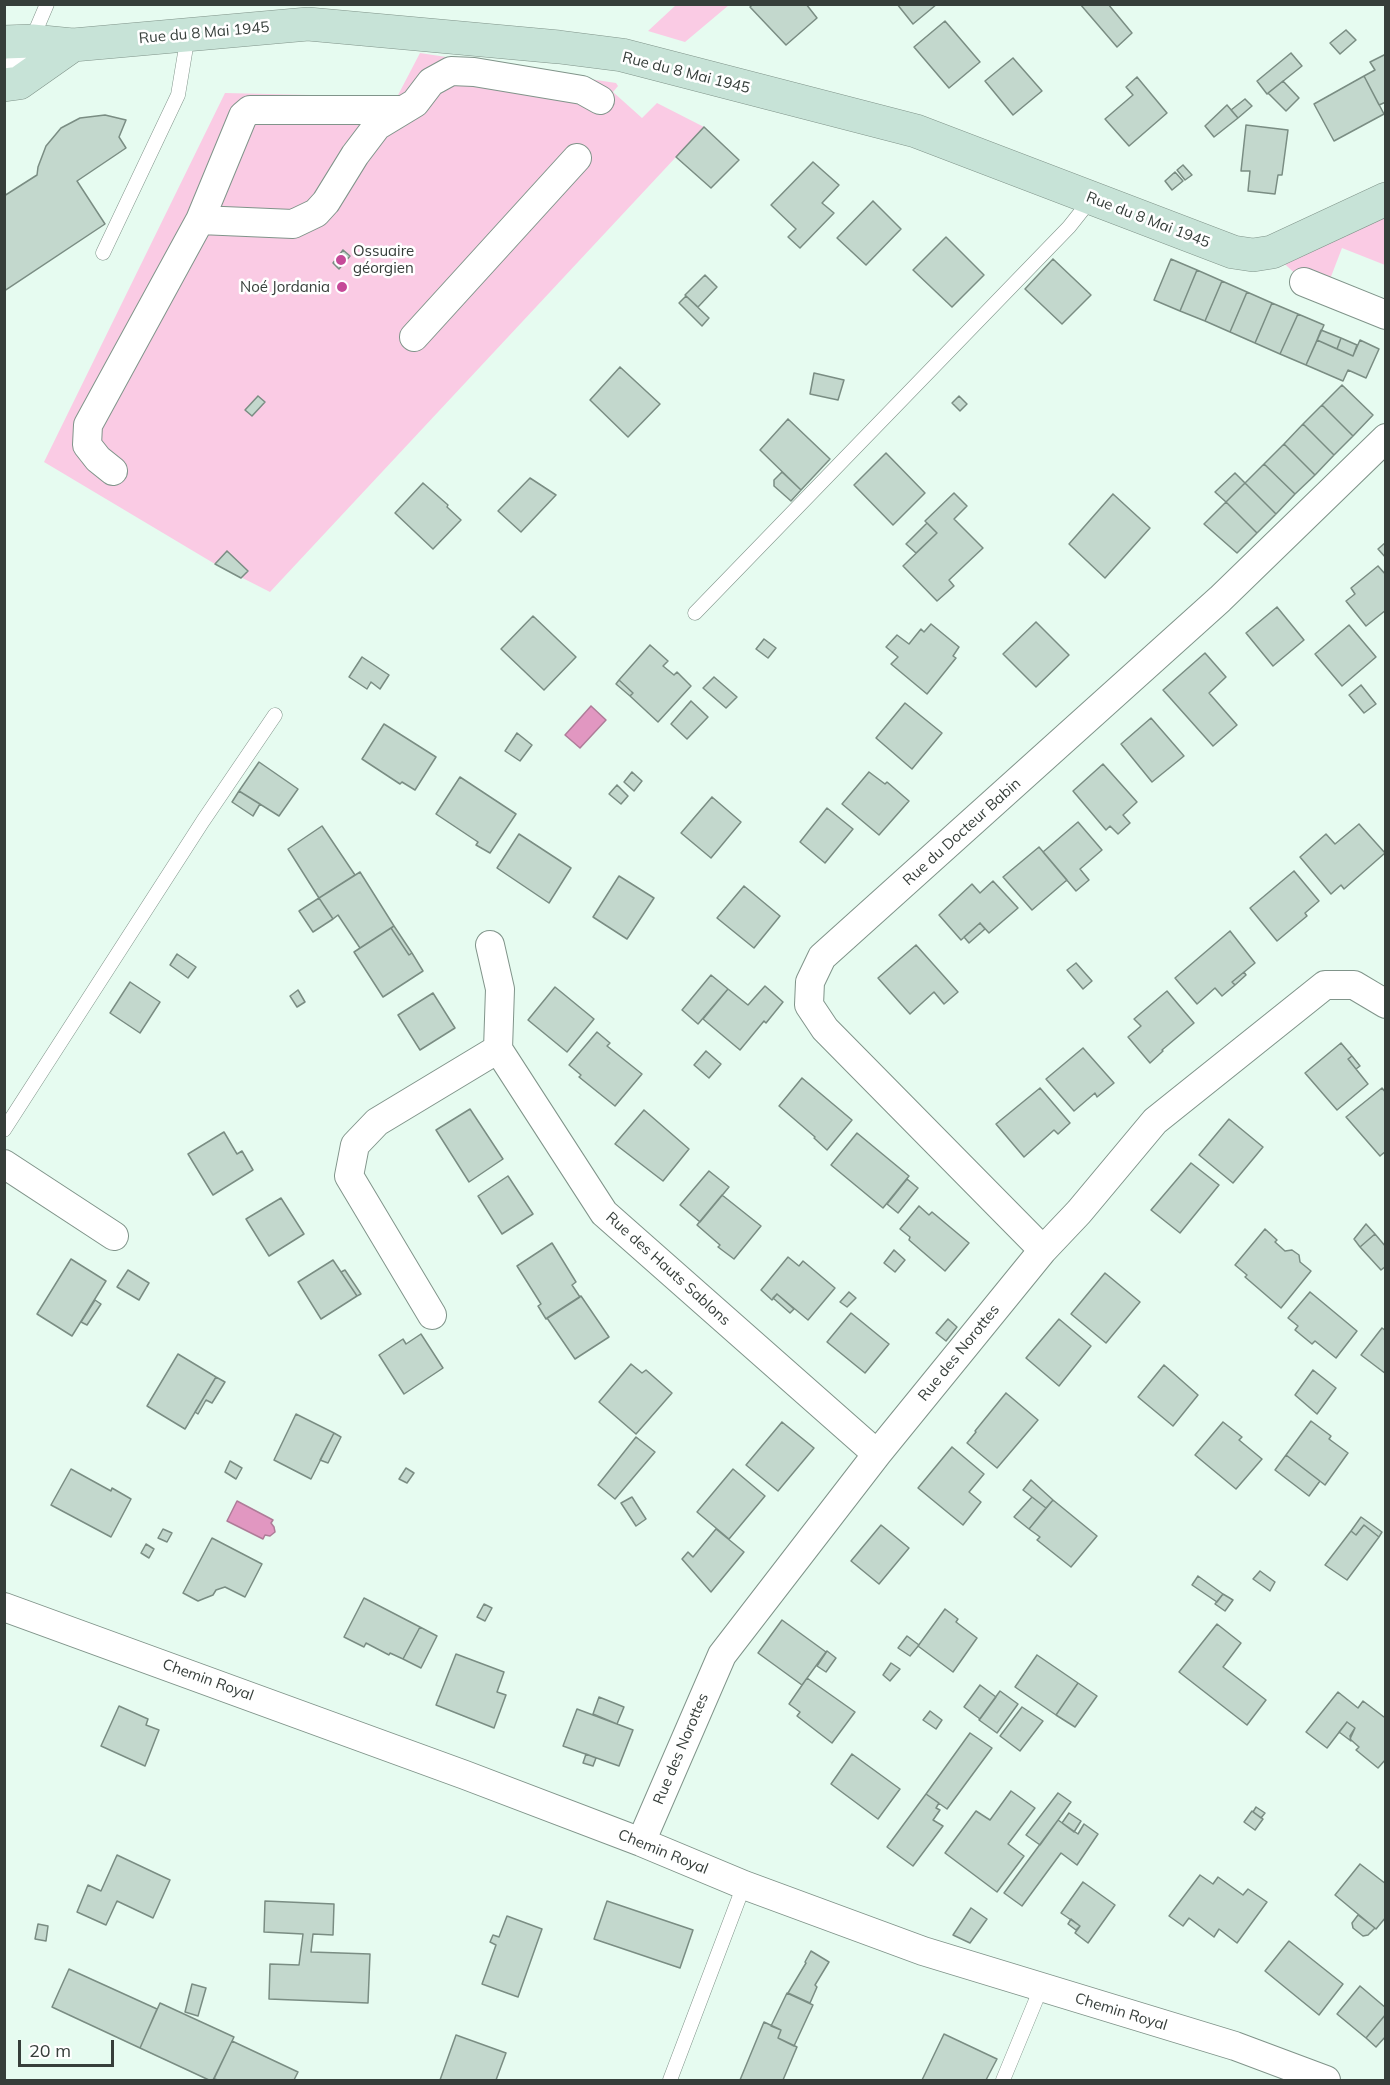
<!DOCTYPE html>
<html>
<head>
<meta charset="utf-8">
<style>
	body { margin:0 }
	#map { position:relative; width:1390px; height:2085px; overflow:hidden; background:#e6fbf0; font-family:Mulish,sans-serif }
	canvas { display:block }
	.frame { position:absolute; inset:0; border:6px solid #363e3a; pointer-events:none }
	.scale { position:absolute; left:18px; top:2040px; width:96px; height:27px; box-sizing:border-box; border:3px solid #363e3a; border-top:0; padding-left:8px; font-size:18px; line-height:21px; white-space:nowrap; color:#363e3a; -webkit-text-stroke:4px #fff; paint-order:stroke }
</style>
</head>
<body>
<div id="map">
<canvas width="1390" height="2085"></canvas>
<div class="frame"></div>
<div class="scale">20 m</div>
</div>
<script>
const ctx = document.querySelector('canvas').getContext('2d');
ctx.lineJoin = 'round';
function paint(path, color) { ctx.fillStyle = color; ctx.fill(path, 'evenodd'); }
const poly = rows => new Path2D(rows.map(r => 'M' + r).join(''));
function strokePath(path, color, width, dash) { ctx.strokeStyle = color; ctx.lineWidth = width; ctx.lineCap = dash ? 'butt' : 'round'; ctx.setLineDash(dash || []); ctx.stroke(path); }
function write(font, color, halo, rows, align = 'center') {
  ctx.font = font + ' Mulish,sans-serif'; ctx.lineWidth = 5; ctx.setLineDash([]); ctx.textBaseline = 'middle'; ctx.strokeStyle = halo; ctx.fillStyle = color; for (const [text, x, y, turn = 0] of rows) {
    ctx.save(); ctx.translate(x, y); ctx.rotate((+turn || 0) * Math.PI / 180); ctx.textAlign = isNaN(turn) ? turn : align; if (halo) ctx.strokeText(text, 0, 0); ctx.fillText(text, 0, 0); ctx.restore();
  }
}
paint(poly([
	[676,5,676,4,729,5,685,42,648,31],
	[420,53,616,83,618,86,613,92,642,118,657,103,704,127,270,592,215,564,44,462,225,93,397,97],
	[1385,199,1385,265,1342,248,1327,287,1304,282,1272,252]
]), '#facbe4');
const water = poly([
	[591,706,606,720,580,748,565,735,591,706],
	[237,1501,273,1520,271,1523,274,1527,275,1532,270,1536,265,1535,263,1539,227,1521,237,1501]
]);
paint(water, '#e197c1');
strokePath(water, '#ae7c98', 1.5);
const building = poly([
	[753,4,806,4,817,18,786,45,750,7,753,4],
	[897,4,937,4,913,24,897,4],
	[1080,4,1108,4,1132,33,1117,47,1080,4],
	[945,21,980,62,949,88,914,47,945,21],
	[1346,30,1356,40,1340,54,1330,43,1346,30],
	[1291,53,1302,66,1267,94,1257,81,1291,53],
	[1386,54,1386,102,1379,105,1364,76,1375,70,1370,62,1386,54],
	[1013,58,1042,91,1013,115,985,81,1013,58],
	[1364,76,1384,114,1334,141,1314,104,1364,76],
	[1137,77,1167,113,1129,146,1105,119,1133,95,1126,87,1137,77],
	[1283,81,1299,98,1286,111,1268,93,1283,81],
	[1245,99,1252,106,1238,118,1231,110,1245,99],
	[1227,105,1238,118,1214,137,1205,126,1227,105],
	[105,115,126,120,119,137,126,148,77,181,105,224,4,291,4,196,37,175,38,167,46,146,61,128,80,118,105,115],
	[1246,125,1288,130,1282,175,1278,175,1275,194,1248,191,1250,171,1241,171,1246,125],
	[704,127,739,160,711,188,676,157,704,127],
	[813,162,839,185,822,203,834,213,800,248,788,237,796,229,771,205,813,162],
	[1183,165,1192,175,1185,180,1177,170,1183,165],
	[1175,172,1183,181,1172,190,1165,181,1175,172],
	[873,201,901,229,866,265,837,238,873,201],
	[946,237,984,275,952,307,913,270,946,237],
	[343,250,350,256,339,269,333,263,343,250],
	[1053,259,1091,295,1062,324,1025,289,1053,259],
	[1171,259,1197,270,1180,311,1154,300,1171,259],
	[1197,270,1222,281,1205,321,1180,311,1197,270],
	[705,275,717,287,698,307,685,295,705,275],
	[1222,281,1247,292,1230,332,1205,321,1222,281],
	[1247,292,1272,303,1255,343,1230,332,1247,292],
	[686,296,709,318,702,326,679,303,686,296],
	[1272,303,1298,314,1280,354,1255,343,1272,303],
	[1298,314,1324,325,1306,365,1280,354,1298,314],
	[1321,330,1341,338,1337,349,1317,340,1321,330],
	[1341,338,1357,345,1353,356,1337,349,1341,338],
	[1317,340,1353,356,1360,340,1379,349,1366,378,1348,370,1343,381,1306,365,1317,340],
	[620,367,660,404,628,437,590,400,620,367],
	[814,373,844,380,838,400,810,394,814,373],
	[1342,385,1373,415,1353,436,1322,405,1342,385],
	[258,396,265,402,252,416,245,410,258,396],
	[959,396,967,404,960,411,952,403,959,396],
	[1322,405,1353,436,1334,455,1303,424,1322,405],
	[788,419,830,459,801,490,760,450,788,419],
	[1303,424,1334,455,1315,475,1284,444,1303,424],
	[1284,444,1315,475,1295,494,1264,464,1284,444],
	[886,453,925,493,893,525,854,485,886,453],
	[1264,464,1295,494,1276,514,1245,483,1264,464],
	[782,472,801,490,791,501,774,486,774,480,782,472],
	[1235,473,1245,483,1226,502,1215,492,1235,473],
	[530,478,556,495,521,532,498,511,530,478],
	[423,483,448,505,447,507,461,520,433,549,395,513,423,483],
	[1245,483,1276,514,1257,533,1226,502,1245,483],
	[954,493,967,506,954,519,983,548,949,580,954,586,937,601,903,566,937,533,925,521,954,493],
	[1113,494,1150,528,1105,578,1069,544,1113,494],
	[1226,502,1257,533,1237,553,1204,524,1226,502],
	[927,523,937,533,916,553,906,544,927,523],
	[1386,542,1386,558,1378,549,1386,542],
	[227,551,248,571,241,578,215,564,227,551],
	[1378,566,1386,575,1386,610,1366,626,1346,601,1355,594,1351,588,1378,566],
	[1277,607,1304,640,1273,666,1246,633,1277,607],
	[533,616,576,657,544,690,501,649,533,616],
	[1036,622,1069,655,1036,687,1003,654,1036,622],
	[931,624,959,647,953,656,956,658,927,694,891,664,898,657,886,647,897,635,909,644,921,629,924,632,931,624],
	[1349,625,1376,657,1342,686,1315,654,1349,625],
	[764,639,776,648,768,658,756,649,764,639],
	[650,645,668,661,663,666,674,675,677,672,691,686,658,722,630,696,633,693,619,680,650,645],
	[1205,653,1226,677,1209,693,1237,725,1213,746,1163,690,1205,653],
	[362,657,389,675,380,689,371,682,367,689,349,677,362,657],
	[714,677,737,697,726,708,703,688,714,677],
	[619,680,633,693,630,696,616,684,619,680],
	[1361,685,1376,704,1364,713,1349,695,1361,685],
	[691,701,708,717,687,739,671,724,691,701],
	[905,703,942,733,912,769,876,738,905,703],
	[1151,718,1184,756,1152,782,1121,744,1151,718],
	[384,724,436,757,415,790,402,782,400,784,362,759,384,724],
	[517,733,532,745,520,761,505,751,517,733],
	[259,762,298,789,279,816,239,791,259,762],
	[1103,764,1137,802,1123,815,1130,823,1118,834,1110,826,1106,830,1073,791,1103,764],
	[632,772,642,781,634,791,624,782,632,772],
	[869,772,885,784,887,782,909,801,879,835,842,804,869,772],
	[460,777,516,814,490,853,476,845,478,842,436,814,460,777],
	[617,785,628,796,621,804,609,794,617,785],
	[239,791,260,804,253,816,232,802,239,791],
	[712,797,741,822,711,858,681,833,712,797],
	[827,808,853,829,825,863,800,842,827,808],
	[1078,822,1102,850,1080,869,1089,880,1076,891,1043,852,1078,822],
	[1359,824,1385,853,1344,889,1341,885,1331,894,1300,857,1326,834,1335,844,1359,824],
	[322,826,355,875,319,898,288,849,322,826],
	[519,834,571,868,549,903,497,868,519,834],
	[1039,847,1067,880,1032,910,1003,877,1039,847],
	[1294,871,1319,901,1305,913,1307,916,1277,941,1250,908,1294,871],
	[360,872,394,926,360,948,338,915,333,919,319,898,360,872],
	[619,876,654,898,627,939,593,917,619,876],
	[993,881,1018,908,989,933,980,923,961,940,939,915,972,884,980,893,993,881],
	[744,886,780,916,754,948,717,918,744,886],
	[319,898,333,919,313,932,299,911,319,898],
	[980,923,985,929,969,943,964,937,980,923],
	[394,926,412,953,409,955,391,928,394,926],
	[391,928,409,955,412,953,423,971,383,997,354,952,391,928],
	[1230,931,1255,963,1232,982,1235,985,1222,996,1215,988,1197,1004,1175,978,1230,931],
	[916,945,958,992,944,1004,934,992,910,1014,878,978,916,945],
	[177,954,196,967,188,978,170,965,177,954],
	[1076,963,1092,981,1083,989,1067,970,1076,963],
	[1244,972,1246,975,1235,985,1232,982,1244,972],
	[711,975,728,989,698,1024,682,1010,711,975],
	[130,982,160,1002,140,1033,110,1013,130,982],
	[765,986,783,1002,766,1023,764,1021,740,1050,703,1019,728,989,748,1005,765,986],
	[555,987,594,1019,567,1052,528,1020,555,987],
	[298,990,305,1002,297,1007,290,996,298,990],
	[1167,991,1194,1023,1162,1050,1163,1051,1150,1063,1128,1037,1141,1026,1134,1019,1167,991],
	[433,993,455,1028,420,1050,398,1015,433,993],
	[597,1032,610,1043,607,1046,642,1074,615,1106,579,1077,581,1075,569,1065,597,1032],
	[1341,1043,1352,1056,1348,1059,1368,1084,1337,1110,1305,1073,1341,1043],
	[1083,1048,1114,1083,1097,1097,1095,1093,1074,1111,1046,1079,1083,1048],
	[706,1051,721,1064,709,1078,694,1065,706,1051],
	[1352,1056,1360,1066,1356,1069,1348,1059,1352,1056],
	[802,1078,852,1120,827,1150,814,1138,815,1137,779,1106,802,1078],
	[1040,1088,1070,1123,1058,1134,1054,1130,1024,1157,996,1124,1040,1088],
	[1382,1088,1386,1093,1386,1151,1380,1156,1346,1117,1382,1088],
	[470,1109,503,1159,469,1182,436,1130,470,1109],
	[644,1110,689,1149,663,1181,615,1144,644,1110],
	[1229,1119,1263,1147,1233,1183,1199,1155,1229,1119],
	[224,1132,237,1154,242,1151,253,1170,213,1195,188,1154,224,1132],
	[857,1133,909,1176,883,1208,831,1165,857,1133],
	[1191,1163,1219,1185,1180,1233,1151,1210,1191,1163],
	[709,1171,729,1187,700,1222,680,1205,709,1171],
	[508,1176,533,1214,502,1234,478,1196,508,1176],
	[907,1179,918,1188,898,1213,887,1204,907,1179],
	[722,1195,761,1226,734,1259,718,1247,720,1245,697,1225,722,1195],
	[281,1198,304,1234,269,1256,246,1219,281,1198],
	[919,1206,929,1215,932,1212,969,1243,945,1271,909,1240,910,1237,900,1229,919,1206],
	[1366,1224,1375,1234,1360,1247,1354,1239,1366,1224],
	[1265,1229,1277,1240,1275,1242,1285,1251,1292,1250,1299,1255,1300,1262,1311,1271,1281,1308,1245,1277,1247,1275,1235,1265,1265,1229],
	[1375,1234,1386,1247,1386,1266,1381,1270,1360,1247,1375,1234],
	[552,1243,576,1282,572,1285,580,1297,546,1319,538,1306,541,1304,517,1266,552,1243],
	[894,1250,905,1260,895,1272,884,1263,894,1250],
	[788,1257,799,1266,803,1261,835,1288,808,1320,777,1294,772,1300,761,1290,788,1257],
	[71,1259,106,1281,72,1336,37,1314,71,1259],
	[333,1260,357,1296,321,1319,298,1282,333,1260],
	[128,1270,149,1283,139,1300,117,1287,128,1270],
	[345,1270,361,1294,357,1296,341,1272,345,1270],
	[1105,1273,1140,1302,1106,1343,1071,1314,1105,1273],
	[849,1292,856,1298,847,1307,840,1302,849,1292],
	[1310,1292,1357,1331,1336,1358,1315,1341,1312,1344,1295,1330,1298,1326,1288,1318,1310,1292],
	[777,1294,794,1309,790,1313,773,1298,777,1294],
	[581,1296,609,1337,575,1359,547,1318,581,1296],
	[95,1300,101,1304,87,1325,81,1322,95,1300],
	[851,1313,889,1344,865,1373,827,1342,851,1313],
	[948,1319,957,1327,946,1341,936,1333,948,1319],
	[1059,1319,1091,1346,1059,1386,1026,1358,1059,1319],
	[1382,1328,1386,1331,1386,1374,1361,1355,1382,1328],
	[421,1334,443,1368,404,1394,379,1355,403,1339,406,1344,421,1334],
	[178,1354,216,1377,185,1429,147,1406,178,1354],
	[631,1364,642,1373,646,1370,672,1393,636,1434,599,1402,631,1364],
	[1164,1365,1198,1395,1173,1426,1138,1397,1164,1365],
	[1313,1370,1336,1388,1317,1414,1295,1395,1313,1370],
	[216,1377,225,1382,212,1403,206,1400,198,1414,195,1412,216,1377],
	[1006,1393,1038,1420,997,1468,967,1443,976,1432,975,1431,1006,1393],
	[296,1414,334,1433,311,1479,274,1460,296,1414],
	[1311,1421,1331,1436,1329,1439,1348,1453,1325,1485,1286,1455,1311,1421],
	[782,1422,814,1448,778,1491,746,1465,782,1422],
	[1223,1422,1242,1437,1239,1440,1262,1459,1236,1489,1195,1455,1223,1422],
	[334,1433,341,1437,328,1463,320,1460,334,1433],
	[636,1437,655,1452,615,1499,598,1485,636,1437],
	[952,1447,984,1474,969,1492,981,1502,963,1525,918,1488,952,1447],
	[1286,1455,1320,1481,1309,1496,1275,1470,1286,1455],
	[230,1461,242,1468,236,1479,225,1472,230,1461],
	[406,1468,414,1473,407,1483,399,1479,406,1468],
	[71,1469,111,1491,112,1488,131,1499,111,1537,51,1505,71,1469],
	[733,1469,765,1496,729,1539,697,1512,733,1469],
	[1031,1480,1053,1500,1046,1508,1023,1490,1031,1480],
	[632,1497,646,1519,636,1526,621,1503,632,1497],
	[1032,1497,1046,1508,1029,1529,1014,1517,1032,1497],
	[1053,1500,1097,1536,1071,1567,1037,1540,1040,1537,1029,1529,1053,1500],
	[1361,1517,1382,1532,1379,1537,1364,1525,1356,1535,1351,1531,1361,1517],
	[881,1525,909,1548,879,1584,851,1561,881,1525],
	[1364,1525,1379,1537,1347,1580,1325,1565,1351,1531,1356,1535,1364,1525],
	[163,1529,172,1533,167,1542,158,1538,163,1529],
	[716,1529,744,1552,711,1592,682,1559,688,1552,693,1557,716,1529],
	[212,1538,262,1564,245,1597,225,1587,216,1590,213,1595,198,1601,183,1593,212,1538],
	[146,1544,154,1549,149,1558,141,1553,146,1544],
	[1260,1571,1275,1582,1270,1591,1253,1579,1260,1571],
	[1198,1576,1223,1594,1217,1602,1192,1585,1198,1576],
	[1223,1594,1233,1600,1225,1611,1215,1604,1223,1594],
	[364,1598,420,1627,403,1659,390,1653,389,1655,366,1643,364,1647,344,1637,364,1598],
	[484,1604,492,1608,485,1621,477,1617,484,1604],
	[945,1609,958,1619,956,1622,977,1638,953,1672,918,1646,945,1609],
	[782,1620,826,1652,802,1685,758,1653,782,1620],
	[1217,1624,1241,1643,1223,1667,1266,1700,1247,1725,1179,1672,1217,1624],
	[420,1627,437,1636,421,1668,403,1659,420,1627],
	[907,1636,919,1645,910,1656,898,1648,907,1636],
	[827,1651,836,1658,826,1672,817,1666,827,1651],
	[456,1654,504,1672,497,1692,506,1695,494,1728,436,1705,456,1654],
	[1037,1655,1078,1683,1056,1715,1015,1687,1037,1655],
	[891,1663,900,1669,890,1681,883,1675,891,1663],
	[807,1678,855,1712,832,1743,797,1716,800,1712,789,1704,807,1678],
	[1078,1683,1097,1696,1075,1727,1056,1715,1078,1683],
	[980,1685,996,1697,980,1719,964,1707,980,1685],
	[1000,1691,1018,1704,997,1733,979,1720,1000,1691],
	[1338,1692,1358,1708,1363,1701,1384,1717,1386,1716,1386,1759,1378,1768,1356,1750,1359,1747,1350,1739,1355,1728,1347,1722,1327,1748,1306,1732,1338,1692],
	[599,1697,624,1707,617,1724,593,1714,599,1697],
	[119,1706,148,1719,146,1725,159,1730,145,1766,101,1746,119,1706],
	[1022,1707,1043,1721,1020,1751,1000,1736,1022,1707],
	[577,1709,633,1730,619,1766,563,1746,577,1709],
	[930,1711,942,1720,936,1729,923,1720,930,1711],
	[1347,1722,1355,1728,1350,1736,1351,1741,1339,1732,1347,1722],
	[970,1733,992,1748,947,1809,926,1794,970,1733],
	[586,1754,596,1758,593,1766,583,1763,586,1754],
	[852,1754,900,1789,878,1819,831,1784,852,1754],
	[1011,1791,1035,1808,1008,1844,1024,1856,997,1892,945,1853,976,1811,990,1820,1011,1791],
	[1058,1793,1071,1802,1040,1845,1026,1835,1058,1793],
	[926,1794,939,1803,936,1808,940,1810,933,1820,943,1826,913,1866,887,1847,926,1794],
	[1256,1807,1265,1813,1261,1818,1253,1812,1256,1807],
	[1252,1811,1263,1819,1255,1830,1244,1822,1252,1811],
	[1069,1813,1081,1821,1074,1832,1062,1823,1069,1813],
	[1058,1820,1078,1834,1084,1824,1098,1834,1077,1865,1061,1853,1022,1906,1004,1893,1058,1820],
	[117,1855,170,1880,153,1918,117,1901,106,1925,77,1912,88,1885,101,1891,117,1855],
	[1360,1864,1386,1884,1386,1917,1376,1929,1335,1895,1360,1864],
	[1200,1875,1213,1884,1218,1877,1243,1895,1248,1889,1267,1902,1237,1943,1219,1929,1214,1937,1189,1918,1183,1926,1169,1916,1200,1875],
	[1083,1882,1115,1905,1088,1943,1075,1933,1080,1926,1061,1913,1083,1882],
	[265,1901,334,1904,333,1935,313,1934,311,1952,370,1954,368,2003,269,1999,270,1964,299,1965,303,1934,264,1932,265,1901],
	[607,1901,693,1930,680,1968,594,1939,607,1901],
	[971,1908,987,1919,970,1943,953,1935,971,1908],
	[1358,1915,1375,1928,1368,1935,1363,1936,1353,1928,1352,1923,1358,1915],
	[507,1916,542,1929,518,1997,482,1984,496,1945,490,1942,493,1935,499,1937,507,1916],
	[1071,1919,1080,1926,1076,1930,1068,1924,1071,1919],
	[38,1924,48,1926,46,1941,35,1939,38,1924],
	[1289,1941,1343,1984,1319,2015,1265,1971,1289,1941],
	[811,1951,829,1962,815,1985,817,1987,810,2003,788,1993,806,1963,805,1962,811,1951],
	[69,1969,157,2009,140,2048,52,2007,69,1969],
	[192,1984,206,1988,198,2016,185,2012,192,1984],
	[1360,1986,1386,2008,1386,2014,1366,2038,1337,2014,1360,1986],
	[787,1993,813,2005,794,2046,778,2038,781,2030,771,2026,787,1993],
	[160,2003,234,2037,213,2080,209,2080,140,2048,160,2003],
	[1386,2014,1386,2036,1376,2047,1366,2038,1386,2014],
	[764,2022,781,2030,778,2038,797,2047,783,2080,740,2080,764,2022],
	[944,2034,997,2059,986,2080,922,2080,944,2034],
	[456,2035,506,2053,496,2080,440,2080,456,2035],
	[232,2041,298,2072,294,2080,218,2080,214,2079,232,2041]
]);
paint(building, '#c3d8cd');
strokePath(building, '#7a8d83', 1.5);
const lane = poly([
	[4,67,24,58,47,4],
	[103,253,178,95,188,35],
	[695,613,1069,227,1092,198],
	[4,1130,203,821,275,715],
	[670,2080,744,1885],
	[1003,2080,1041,1988]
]);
const street = poly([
	[200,220,293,224,316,213,326,202,355,155,377,126,415,103,431,82,451,71,474,72,582,90,600,100],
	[1304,282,1386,315],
	[414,337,577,158],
	[113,471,98,459,87,445,88,425,200,220,243,116,250,110,403,110],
	[490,945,500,989,498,1049,604,1213,877,1454],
	[4,1164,114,1236],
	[1043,1250,825,1029,809,1005,810,982,822,957,1220,599,1386,438],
	[432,1315,349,1176,355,1145,377,1122,498,1049],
	[4,1607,465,1775,641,1842,744,1885,923,1951,1235,2046,1326,2080],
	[641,1842,722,1655,877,1454,1043,1250,1079,1212,1155,1121,1325,985,1354,985,1386,1004]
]);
const secondary = poly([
	[4,42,32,41,73,45,308,24,559,47,622,55,916,131,1233,252,1253,255,1272,252,1386,199],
	[4,85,19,83,73,45]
]);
strokePath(lane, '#80948a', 15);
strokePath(street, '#80948a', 30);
strokePath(secondary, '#80948a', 34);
strokePath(lane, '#fff', 14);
strokePath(street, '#fff', 28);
strokePath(secondary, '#c7e3d7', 33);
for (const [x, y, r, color] of [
	[341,260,6,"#c54998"],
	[342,287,6,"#c54998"]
]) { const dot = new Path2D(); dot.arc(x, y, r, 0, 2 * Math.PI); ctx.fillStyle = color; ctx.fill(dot); strokePath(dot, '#fff', 2); }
write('15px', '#363e3a', '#fff', [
	["Rue du 8 Mai 1945",204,33,-5],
	["Rue du 8 Mai 1945",686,73,14],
	["Rue du 8 Mai 1945",1148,220,21],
	["Rue du Docteur Babin",962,832,-42],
	["Rue des Hauts Sablons",668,1269,42],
	["Rue des Norottes",959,1353,-51],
	["Chemin Royal",208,1680,20],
	["Rue des Norottes",681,1749,-67],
	["Chemin Royal",663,1852,22],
	["Chemin Royal",1121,2012,17]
]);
write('15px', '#363e3a', '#fff', [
	["Ossuaire",353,251],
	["géorgien",353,268],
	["Noé Jordania",330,287,"right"]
], 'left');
</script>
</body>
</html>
